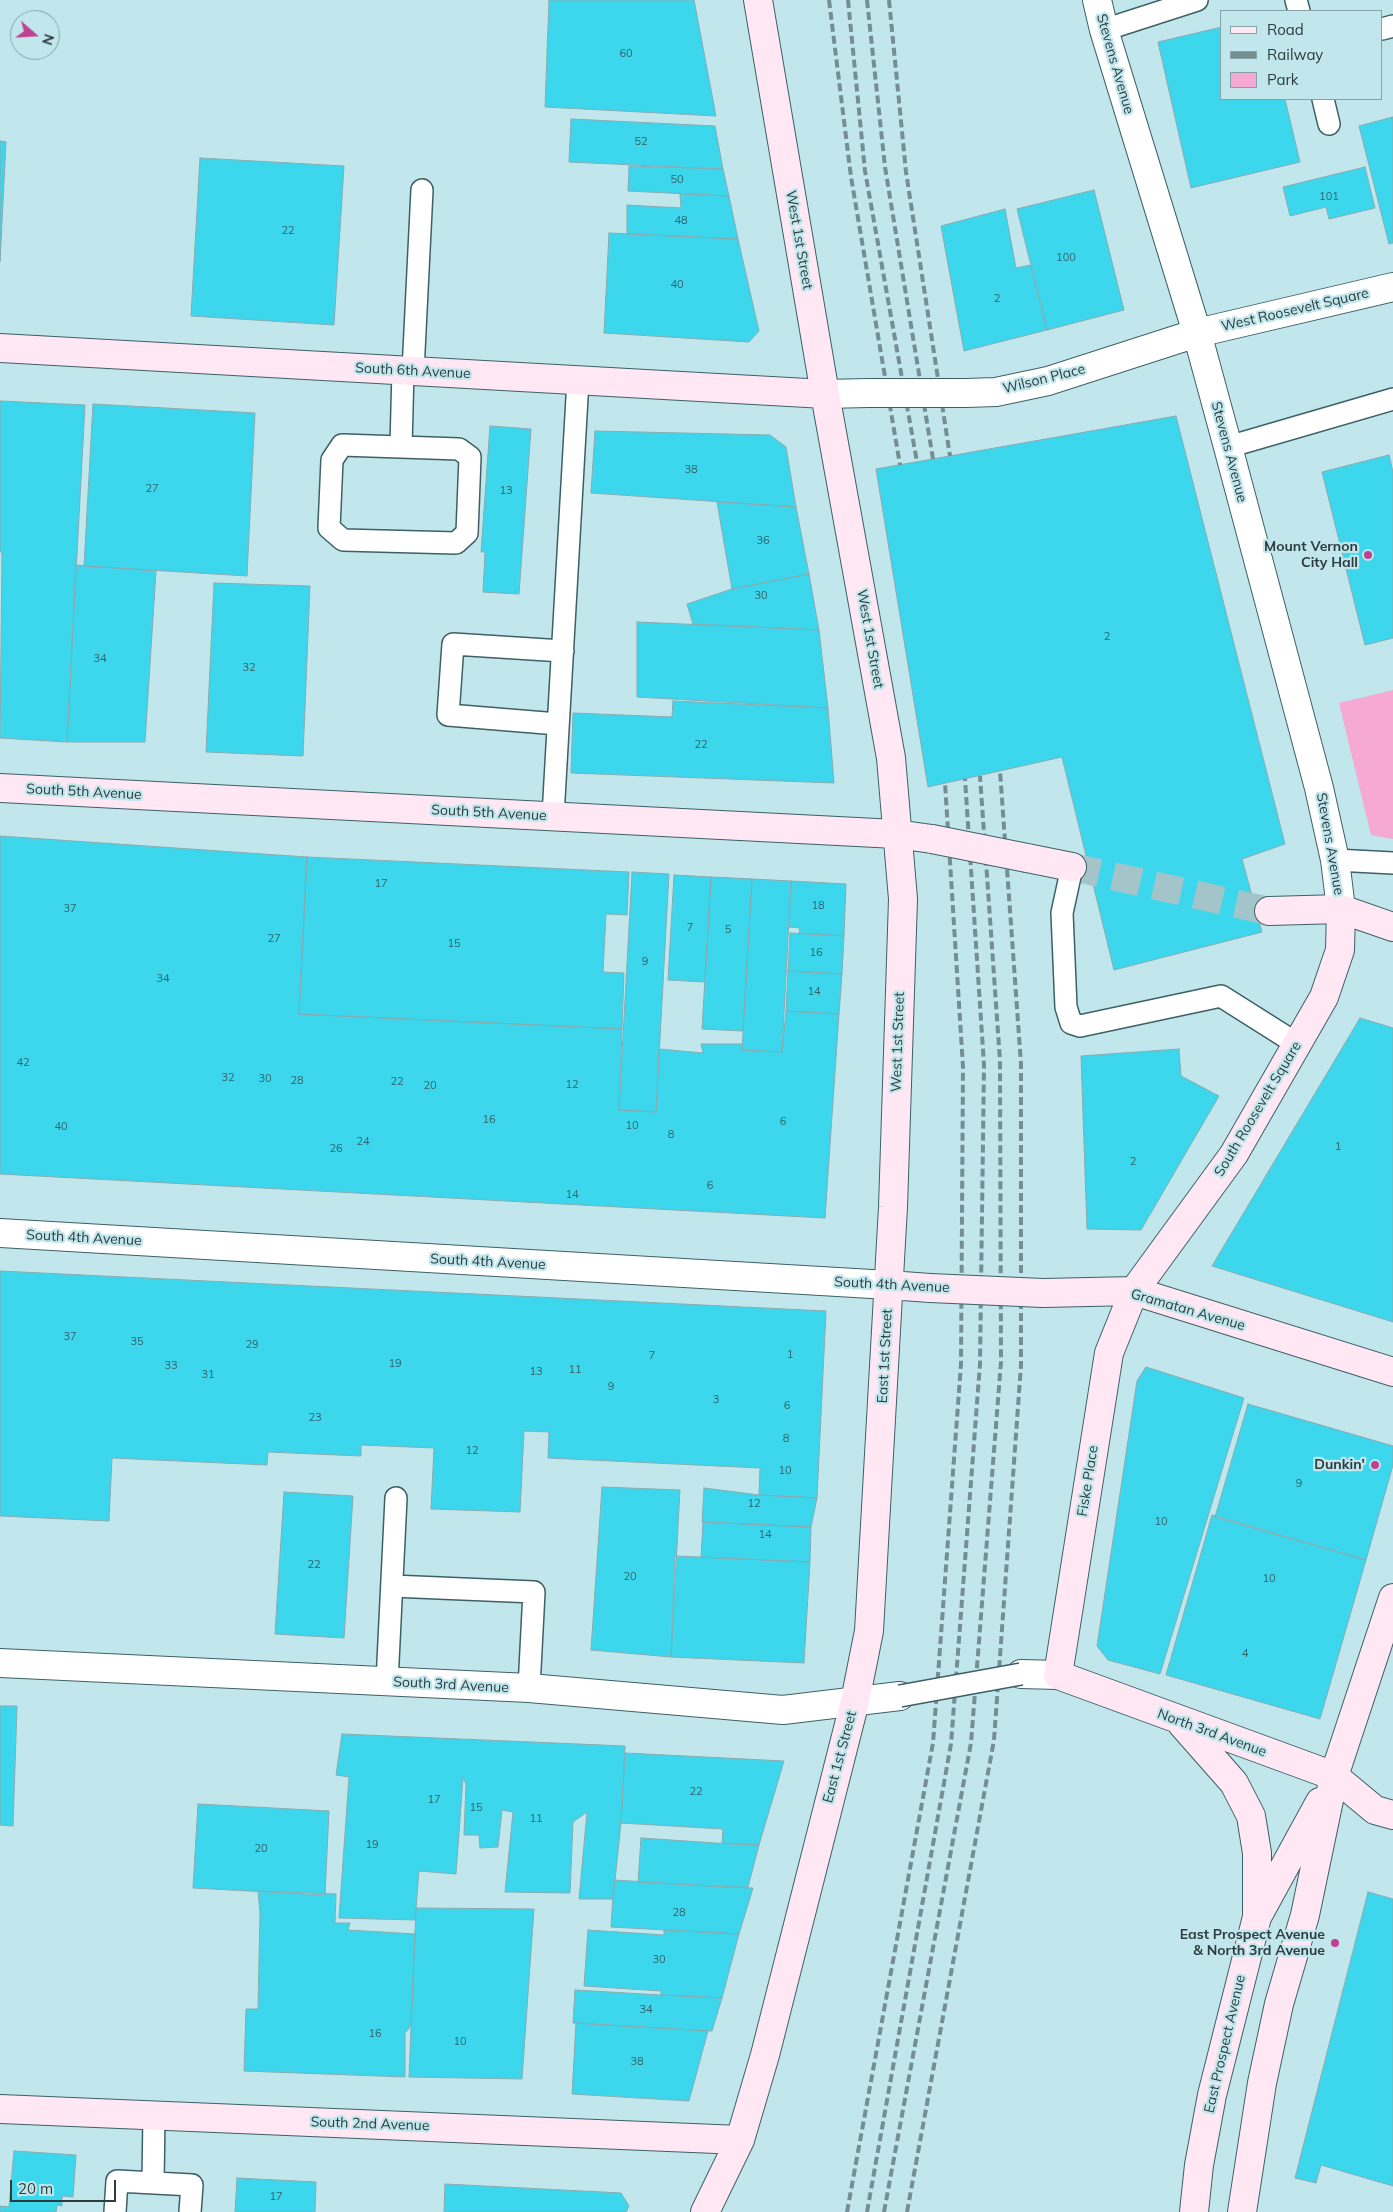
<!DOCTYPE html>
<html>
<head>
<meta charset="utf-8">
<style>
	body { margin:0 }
	#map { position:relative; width:1393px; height:2212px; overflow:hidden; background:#c1e7ed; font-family:Mulish,sans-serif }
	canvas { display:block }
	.legend { position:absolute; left:1220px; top:10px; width:162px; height:90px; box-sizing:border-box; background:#c1e7ed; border:1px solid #86a3a7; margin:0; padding:6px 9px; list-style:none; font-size:15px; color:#2d3c3e }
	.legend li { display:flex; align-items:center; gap:10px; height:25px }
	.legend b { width:25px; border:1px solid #86a3a7 }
	.north { position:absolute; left:10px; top:10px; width:50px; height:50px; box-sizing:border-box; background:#c1e7ed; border:1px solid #86a3a7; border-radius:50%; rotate:109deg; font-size:14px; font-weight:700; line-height:20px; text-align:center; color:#2d3c3e }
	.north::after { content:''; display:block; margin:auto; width:18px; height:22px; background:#bf418f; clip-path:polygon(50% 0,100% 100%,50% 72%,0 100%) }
	.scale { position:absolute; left:10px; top:2180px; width:106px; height:22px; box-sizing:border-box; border:2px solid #2d3c3e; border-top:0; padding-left:6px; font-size:15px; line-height:18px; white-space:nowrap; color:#2d3c3e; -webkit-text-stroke:4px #c1e7ed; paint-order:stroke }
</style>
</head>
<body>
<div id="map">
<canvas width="1393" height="2212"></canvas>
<ul class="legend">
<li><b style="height:6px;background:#ffe7f4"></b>Road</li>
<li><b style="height:6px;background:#748e92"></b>Railway</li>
<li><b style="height:14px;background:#f6a9d2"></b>Park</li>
</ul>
<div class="north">N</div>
<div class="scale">20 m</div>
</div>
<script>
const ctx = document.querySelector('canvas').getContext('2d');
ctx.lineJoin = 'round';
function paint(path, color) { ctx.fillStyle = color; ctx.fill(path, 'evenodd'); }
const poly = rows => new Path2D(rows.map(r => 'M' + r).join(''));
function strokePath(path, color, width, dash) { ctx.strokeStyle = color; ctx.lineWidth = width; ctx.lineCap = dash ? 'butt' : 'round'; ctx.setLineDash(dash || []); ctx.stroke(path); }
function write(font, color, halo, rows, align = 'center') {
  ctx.font = font + ' Mulish,sans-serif'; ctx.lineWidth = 4.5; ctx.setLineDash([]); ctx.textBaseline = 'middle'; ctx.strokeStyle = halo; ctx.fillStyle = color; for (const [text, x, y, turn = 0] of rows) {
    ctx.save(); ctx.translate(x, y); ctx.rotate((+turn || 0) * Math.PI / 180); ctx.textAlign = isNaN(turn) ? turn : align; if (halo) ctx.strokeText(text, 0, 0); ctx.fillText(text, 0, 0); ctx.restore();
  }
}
paint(poly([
	[1393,690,1393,839,1371,835,1339,703]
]), '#f6a9d2');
const building = poly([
	[549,0,694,0,716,116,545,107,549,0],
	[1222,27,1222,99,1285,99,1300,162,1191,188,1158,42,1222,27],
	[1393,117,1393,243,1389,244,1359,126,1393,117],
	[571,119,715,126,723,169,569,162,571,119],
	[0,141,6,142,0,262,0,141],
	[200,158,344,166,334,325,191,316,200,158],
	[629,166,723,169,729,196,628,191,629,166],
	[1365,167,1375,208,1329,219,1326,207,1290,216,1283,187,1365,167],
	[1094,190,1124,310,1047,330,1017,209,1094,190],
	[680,194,729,196,738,239,627,234,627,205,681,208,680,194],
	[1005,209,1016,268,1031,265,1047,330,964,351,941,226,1005,209],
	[609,233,738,239,759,331,749,342,604,333,609,233],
	[0,401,85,405,67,742,0,738,2,552,0,552,0,401],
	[93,404,255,413,247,576,84,566,93,404],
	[1176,416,1285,844,1242,859,1262,932,1114,970,1062,757,928,787,876,469,1176,416],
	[490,426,531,429,519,594,483,592,485,552,481,552,490,426],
	[595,431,770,435,786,447,796,507,591,493,595,431],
	[1389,455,1393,472,1393,638,1365,645,1322,472,1389,455],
	[717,502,796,507,809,574,732,589,717,502],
	[76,565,156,571,145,742,67,742,76,565],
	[809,574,819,630,693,624,687,604,732,589,809,574],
	[214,583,310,586,303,756,206,752,214,583],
	[637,622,819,630,828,708,637,697,637,622],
	[673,701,828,708,834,783,571,773,573,713,672,717,673,701],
	[0,836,307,857,299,1014,622,1029,619,1110,656,1112,659,1049,703,1053,701,1044,743,1044,742,1050,782,1052,786,1011,839,1014,825,1218,0,1174,0,836],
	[307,857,629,872,627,915,606,914,603,972,624,973,622,1029,299,1014,307,857],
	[632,872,669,874,656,1112,619,1110,632,872],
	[674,875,711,877,705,982,668,980,674,875],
	[711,877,752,879,743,1031,702,1029,711,877],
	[752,879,791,881,782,1052,742,1050,752,879],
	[791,881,846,884,844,936,799,933,800,928,789,927,791,881],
	[790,933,844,936,842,974,788,971,790,933],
	[788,971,842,974,839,1014,786,1011,788,971],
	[1360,1018,1393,1028,1393,1322,1212,1266,1360,1018],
	[1179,1049,1181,1076,1219,1096,1141,1230,1087,1229,1081,1056,1179,1049],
	[0,1271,826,1311,817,1498,759,1495,760,1468,548,1458,549,1432,524,1431,520,1512,431,1509,434,1448,361,1445,361,1456,268,1452,267,1465,112,1458,109,1521,0,1516,0,1271],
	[1146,1367,1244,1398,1160,1674,1108,1660,1097,1646,1137,1381,1146,1367],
	[1248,1404,1393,1446,1393,1465,1366,1560,1215,1517,1248,1404],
	[602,1487,680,1490,671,1657,591,1650,602,1487],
	[704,1488,759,1495,817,1498,811,1527,702,1522,704,1488],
	[284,1492,353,1496,344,1638,275,1634,284,1492],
	[1212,1515,1366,1560,1320,1719,1166,1675,1212,1515],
	[703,1522,811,1527,810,1562,701,1557,703,1522],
	[675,1556,810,1562,804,1663,671,1657,675,1556],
	[0,1706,17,1706,13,1826,0,1825,0,1706],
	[342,1734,625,1746,621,1823,613,1899,579,1899,587,1812,573,1822,570,1893,505,1892,513,1812,502,1810,498,1847,480,1848,479,1835,464,1835,466,1784,463,1778,456,1874,419,1871,415,1920,339,1918,349,1777,336,1775,342,1734],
	[625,1753,784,1761,759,1845,722,1843,723,1829,621,1823,625,1753],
	[198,1804,329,1811,325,1895,193,1888,198,1804],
	[641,1838,730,1844,759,1845,748,1887,728,1887,638,1882,641,1838],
	[614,1880,728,1887,753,1888,739,1934,611,1927,614,1880],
	[258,1891,336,1894,335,1923,350,1923,348,1930,415,1934,411,2026,405,2033,405,2077,244,2071,246,2009,258,2009,260,1913,258,1891],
	[1368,1892,1393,1899,1393,2186,1321,2165,1316,2183,1295,2178,1368,1892],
	[416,1908,534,1909,522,2079,409,2077,416,1908],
	[588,1930,664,1935,664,1930,739,1934,722,1998,661,1995,661,1991,584,1986,588,1930],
	[575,1990,661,1995,722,1998,712,2031,573,2023,575,1990],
	[576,2023,708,2031,689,2101,572,2094,576,2023],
	[14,2151,76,2155,73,2197,62,2196,62,2206,57,2205,56,2212,0,2212,0,2206,9,2207,14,2151],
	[237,2178,316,2182,315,2212,235,2212,237,2178],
	[445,2184,621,2193,629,2206,626,2212,444,2212,445,2184]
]);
paint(building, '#3dd7ed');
strokePath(building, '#87abb2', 1);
strokePath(poly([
	[1072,867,1269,911]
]), '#a3c5ca', 28, [28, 14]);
const lane = poly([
	[1296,0,1299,11],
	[1382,29,1393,26],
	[1104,30,1197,0],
	[1323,99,1329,124],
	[413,371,422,190],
	[342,445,459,449,470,457,467,533,456,543,343,540,329,528,332,460,342,445],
	[401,447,403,370],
	[1228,447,1393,399],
	[558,724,448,715,453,644,563,651],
	[553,816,578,380],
	[1335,860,1393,863],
	[1072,867,1062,913,1066,1007,1071,1023,1080,1026,1221,996,1297,1044],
	[392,1586,534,1592,529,1688],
	[387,1682,396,1498],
	[153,2183,154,2115],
	[115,2212,117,2181,192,2185,190,2212]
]);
const street = poly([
	[1097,0,1104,30,1197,333,1228,447,1319,788,1335,860,1341,909],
	[966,393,996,392,1048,381,1197,333,1393,287],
	[825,394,868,393],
	[0,1233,889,1285],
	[0,1663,529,1688,783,1710,900,1696],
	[1021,1674,1058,1675]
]);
const secondary = poly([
	[0,348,825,394],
	[0,788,896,834,932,839],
	[1027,858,1072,867],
	[1341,909,1340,950,1324,997,1234,1154,1134,1291,1109,1353,1058,1675,1334,1776,1375,1810,1393,1815],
	[1269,911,1341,909,1393,927],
	[889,1285,930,1288],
	[1043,1293,1134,1291,1393,1372],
	[1182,1724,1234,1783,1251,1816,1257,1853,1257,1914],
	[0,2109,740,2140],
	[705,2212,740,2140,765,2055,855,1701,869,1631,893,1207,903,899,891,758,825,394,758,0],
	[1194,2212,1199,2165,1212,2095,1257,1917,1320,1802],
	[1242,2212,1262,2083,1279,2004,1305,1915,1334,1776,1393,1598]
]);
strokePath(lane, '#3d6065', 24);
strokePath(street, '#3d6065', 30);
strokePath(secondary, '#3d6065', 30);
strokePath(lane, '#fff', 21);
strokePath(street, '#fff', 28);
strokePath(secondary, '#ffe7f4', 28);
strokePath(poly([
	[829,0,851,177,900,465],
	[848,0,865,171,917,462],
	[867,0,885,167,933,459],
	[889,0,906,172,950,456],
	[847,2212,933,1743,961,1364,963,1067,945,783],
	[867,2212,951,1744,980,1364,984,1065,965,779],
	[884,2212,971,1743,1001,1362,1000,1061,980,776],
	[907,2212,994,1740,1021,1365,1021,1064,1000,771]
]), '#748e92', 4, [8, 4]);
const laneBridge = poly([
	[900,1696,1021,1674]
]);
const streetBridge = poly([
	[868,393,966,393]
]);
const secondaryBridge = poly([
	[932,839,1027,858],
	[930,1288,1043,1293]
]);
strokePath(laneBridge, '#3d6065', 24, []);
strokePath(streetBridge, '#3d6065', 30, []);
strokePath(secondaryBridge, '#3d6065', 30, []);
strokePath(laneBridge, '#fff', 21);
strokePath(streetBridge, '#fff', 28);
strokePath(secondaryBridge, '#ffe7f4', 28);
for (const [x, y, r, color] of [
	[1368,555,5,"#bf418f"],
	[1375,1465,5,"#bf418f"],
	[1335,1943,5,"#bf418f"]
]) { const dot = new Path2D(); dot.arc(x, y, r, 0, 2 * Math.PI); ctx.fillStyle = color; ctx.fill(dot); strokePath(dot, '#c1e7ed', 2); }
write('11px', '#31636a', null, [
	["60",626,54],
	["52",641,142],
	["50",677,180],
	["101",1329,197],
	["48",681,221],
	["22",288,231],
	["100",1066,258],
	["40",677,285],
	["2",997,299],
	["38",691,470],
	["27",152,489],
	["13",506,491],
	["36",763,541],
	["30",761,596],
	["2",1107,637],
	["34",100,659],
	["32",249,668],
	["22",701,745],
	["17",381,884],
	["18",818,906],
	["37",70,909],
	["7",690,928],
	["5",728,930],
	["27",274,939],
	["15",454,944],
	["16",816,953],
	["9",645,962],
	["34",163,979],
	["14",814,992],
	["42",23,1063],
	["32",228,1078],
	["30",265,1079],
	["28",297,1081],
	["22",397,1082],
	["12",572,1085],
	["20",430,1086],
	["16",489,1120],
	["6",783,1122],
	["10",632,1126],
	["40",61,1127],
	["8",671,1135],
	["24",363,1142],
	["1",1338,1147],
	["26",336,1149],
	["2",1133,1162],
	["6",710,1186],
	["14",572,1195],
	["37",70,1337],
	["35",137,1342],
	["29",252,1345],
	["1",790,1355],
	["7",652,1356],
	["19",395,1364],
	["33",171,1366],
	["11",575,1370],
	["13",536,1372],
	["31",208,1375],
	["9",611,1387],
	["3",716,1400],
	["6",787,1406],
	["23",315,1418],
	["8",786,1439],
	["12",472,1451],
	["10",785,1471],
	["9",1299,1484],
	["12",754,1504],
	["10",1161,1522],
	["14",765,1535],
	["22",314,1565],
	["20",630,1577],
	["10",1269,1579],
	["4",1245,1654],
	["22",696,1792],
	["17",434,1800],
	["15",476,1808],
	["11",536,1819],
	["19",372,1845],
	["20",261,1849],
	["28",679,1913],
	["30",659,1960],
	["34",646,2010],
	["16",375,2034],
	["10",460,2042],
	["38",637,2062],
	["17",276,2197]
]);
write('14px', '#2d3c3e', '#c1e7ed', [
	["Stevens Avenue",1115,64,74],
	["West 1st Street",799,240,80],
	["West Roosevelt Square",1295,310,-13],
	["South 6th Avenue",413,371,3],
	["Wilson Place",1044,379,-14],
	["Stevens Avenue",1229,452,75],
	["West 1st Street",870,639,80],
	["South 5th Avenue",84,792,3],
	["South 5th Avenue",489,813,3],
	["Stevens Avenue",1330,844,80],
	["West 1st Street",898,1042,-88],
	["South Roosevelt Square",1258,1109,-59],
	["South 4th Avenue",84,1238,3],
	["South 4th Avenue",488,1262,3],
	["South 4th Avenue",892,1285,3],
	["Gramatan Avenue",1188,1310,16],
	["East 1st Street",885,1356,-87],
	["Fiske Place",1088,1481,-81],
	["South 3rd Avenue",451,1685,3],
	["North 3rd Avenue",1212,1733,20],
	["East 1st Street",840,1757,-75],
	["East Prospect Avenue",1225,2044,-77],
	["South 2nd Avenue",370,2124,2]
]);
write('bold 14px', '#2d3c3e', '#c1e7ed', [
	["Mount Vernon",1358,547],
	["City Hall",1358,563],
	["Dunkin'",1365,1465],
	["East Prospect Avenue",1325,1935],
	["& North 3rd Avenue",1325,1951]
], 'right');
</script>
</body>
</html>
